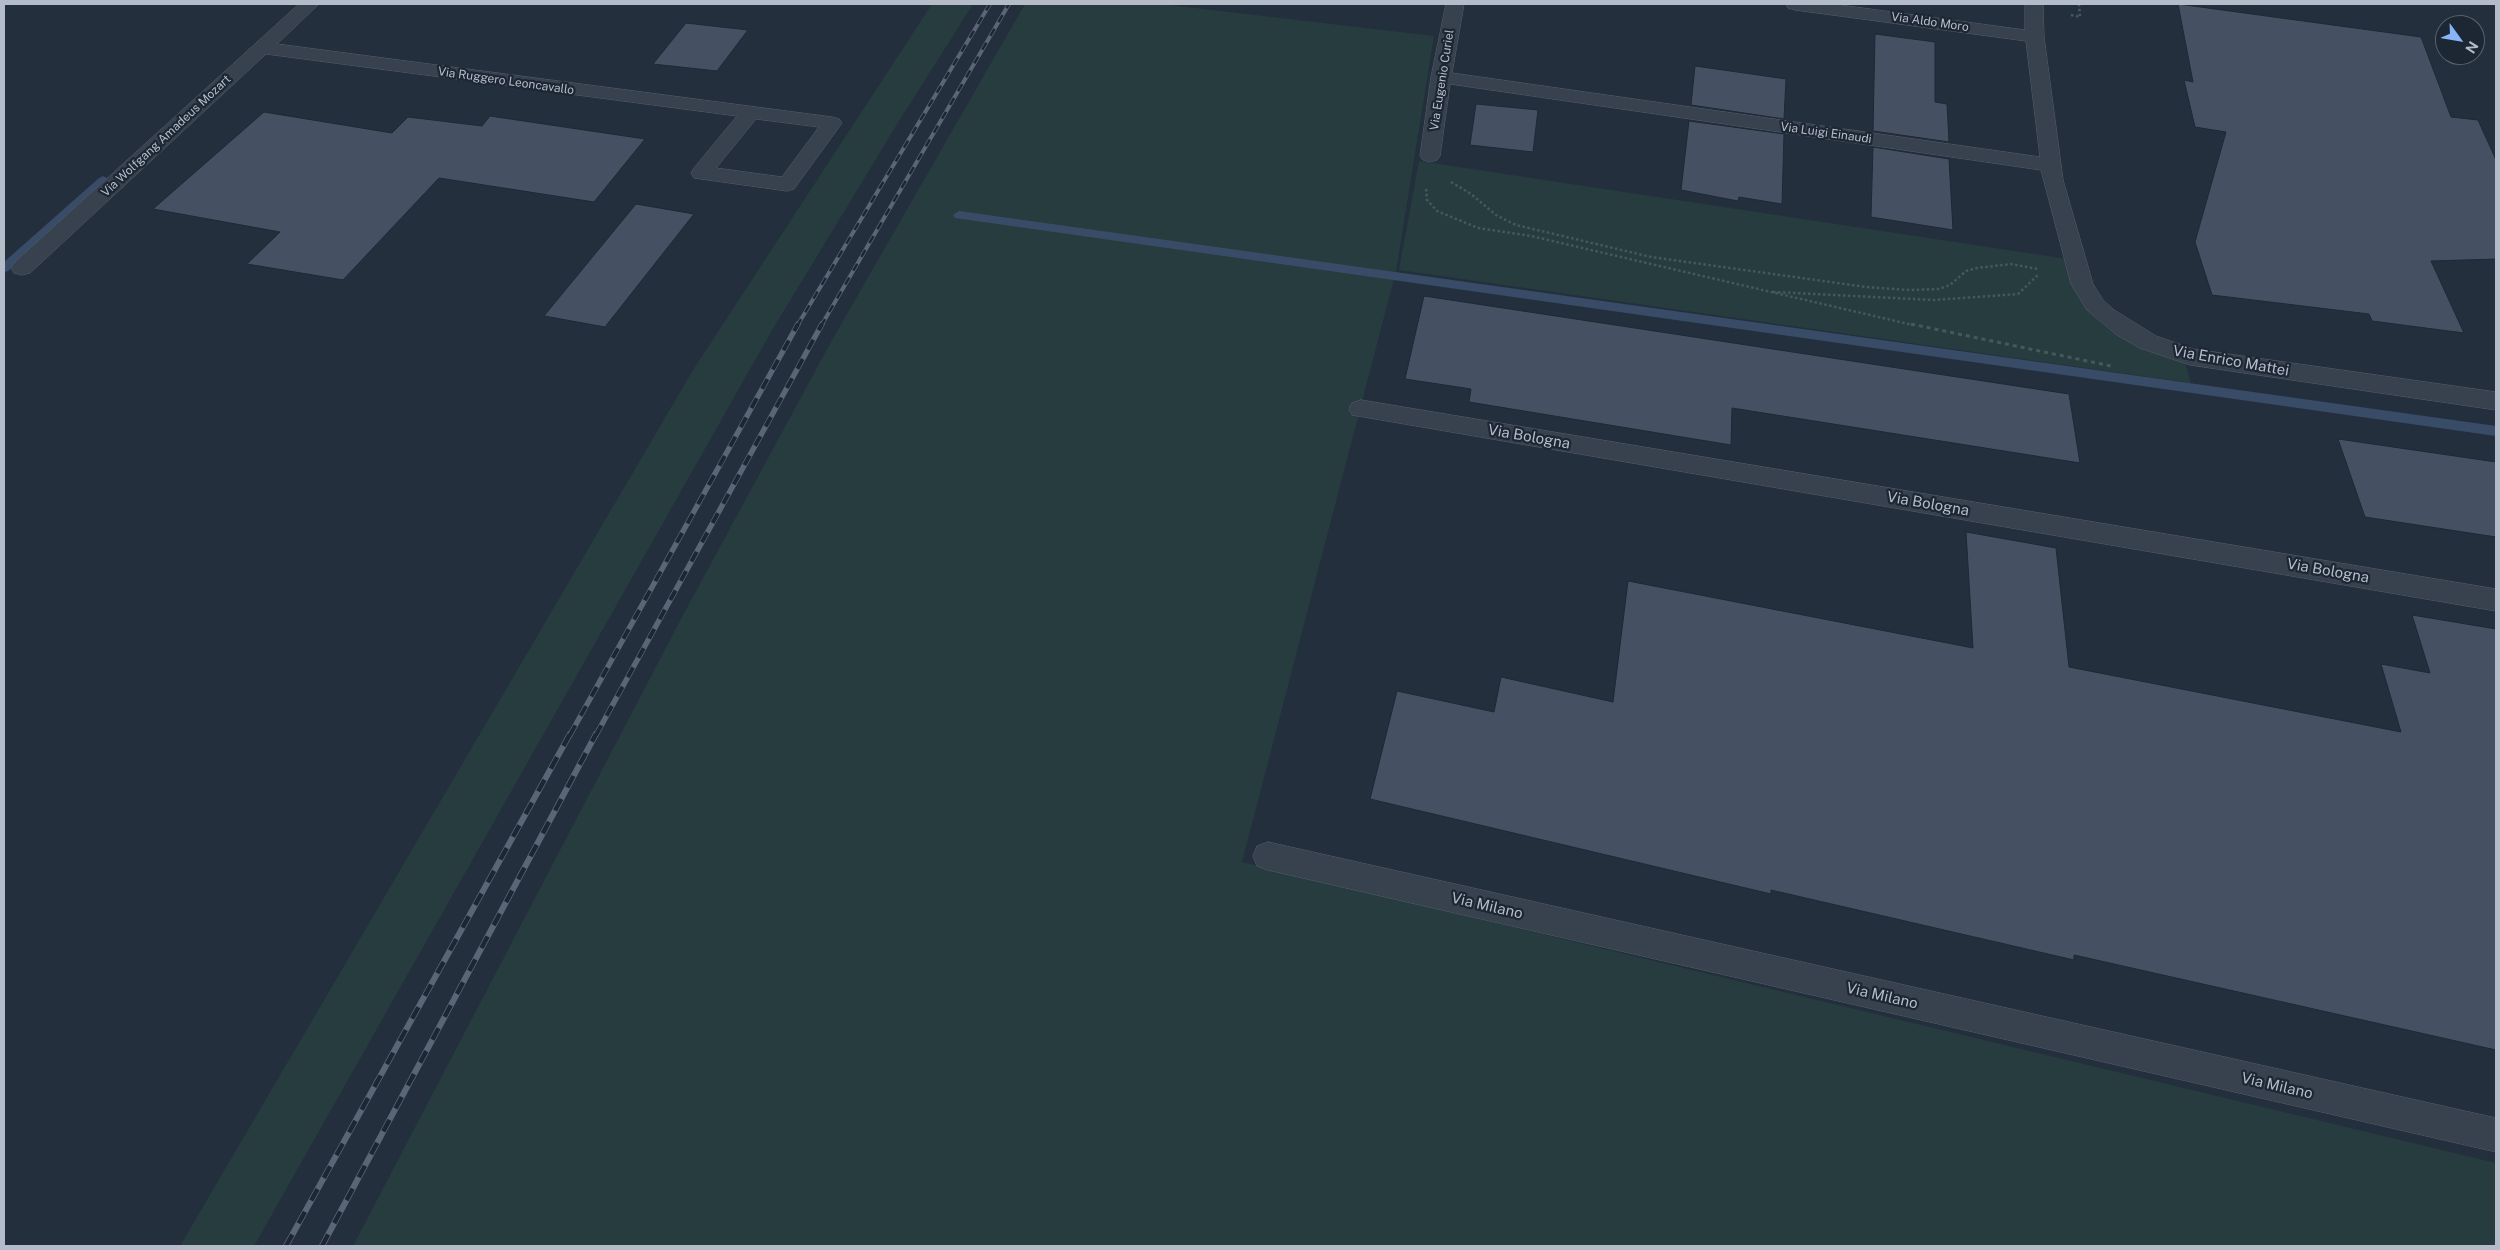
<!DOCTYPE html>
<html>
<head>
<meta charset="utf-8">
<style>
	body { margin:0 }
	#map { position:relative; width:2500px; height:1250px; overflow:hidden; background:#242f3e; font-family:"Public Sans",sans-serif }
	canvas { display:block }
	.frame { position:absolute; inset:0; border:5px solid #b4bcc9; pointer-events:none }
	.north { position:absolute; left:2435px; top:15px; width:50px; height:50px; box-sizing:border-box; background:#1d2633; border:1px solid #59626f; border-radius:50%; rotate:122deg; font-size:14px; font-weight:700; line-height:20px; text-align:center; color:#b4bcc9 }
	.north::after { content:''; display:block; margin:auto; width:18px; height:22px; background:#8ab4f8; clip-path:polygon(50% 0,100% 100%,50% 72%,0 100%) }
</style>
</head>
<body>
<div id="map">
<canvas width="2500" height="1250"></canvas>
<div class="frame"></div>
<div class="north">N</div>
</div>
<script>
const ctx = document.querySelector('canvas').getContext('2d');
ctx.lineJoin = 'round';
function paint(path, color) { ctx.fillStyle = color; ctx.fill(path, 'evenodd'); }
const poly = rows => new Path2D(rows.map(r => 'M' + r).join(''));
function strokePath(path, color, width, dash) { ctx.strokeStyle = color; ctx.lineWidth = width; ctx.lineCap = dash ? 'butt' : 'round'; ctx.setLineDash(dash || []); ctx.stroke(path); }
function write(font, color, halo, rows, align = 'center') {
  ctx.font = font + ' "Public Sans",sans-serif'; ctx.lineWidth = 4.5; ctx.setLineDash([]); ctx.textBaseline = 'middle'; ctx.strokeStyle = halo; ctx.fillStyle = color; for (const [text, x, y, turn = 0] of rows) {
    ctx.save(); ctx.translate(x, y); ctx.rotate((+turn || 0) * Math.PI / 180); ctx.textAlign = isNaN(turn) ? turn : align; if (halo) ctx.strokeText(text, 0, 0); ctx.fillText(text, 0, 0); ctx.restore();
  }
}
paint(poly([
	[932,4,973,4,896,126,771,332,254,1246,180,1246,693,370],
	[1025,4,1161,4,1434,36,1396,271,1242,862,2496,1163,2496,1246,353,1246,682,617,832,340],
	[1419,161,2074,260,2098,311,2183,357,2191,383,1399,270]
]), '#263c3f');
paint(poly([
	[103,176,107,178,107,182,8,271,4,272,4,262,99,178,103,176],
	[959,211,2496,426,2496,436,955,218,953,215,959,211]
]), '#394c67');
const building = poly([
	[2178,4,2421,37,2451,117,2478,120,2496,160,2496,259,2431,261,2464,333,2372,321,2369,314,2212,295,2195,242,2226,132,2195,127,2184,80,2193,82,2178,4],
	[686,23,748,30,717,71,653,64,686,23],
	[1875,34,1935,42,1935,102,1947,104,1949,142,1873,131,1875,34],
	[1695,66,1786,79,1784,119,1691,105,1695,66],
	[1476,104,1538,110,1533,152,1470,145,1476,104],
	[264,112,392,133,408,117,482,126,490,116,645,139,594,202,439,178,343,280,247,264,280,232,153,209,264,112],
	[1689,121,1784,134,1782,204,1739,197,1738,201,1681,190,1689,121],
	[1873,147,1949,159,1953,230,1871,217,1873,147],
	[636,204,694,214,605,327,544,316,636,204],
	[1424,296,2069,394,2080,463,1732,408,1731,445,1469,402,1471,389,1405,379,1424,296],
	[2338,439,2496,462,2496,537,2365,517,2338,439],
	[1966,532,2056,548,2069,667,2401,732,2381,664,2430,673,2412,615,2496,629,2496,1050,2074,955,2074,960,1771,890,1771,894,1370,799,1397,691,1494,712,1501,677,1613,702,1628,581,1973,648,1966,532]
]);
paint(building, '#455162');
strokePath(building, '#1f2835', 1);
const street = poly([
	[299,4,319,4,277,44,832,117,839,119,842,123,794,189,787,191,694,178,691,173,694,168,737,116,266,54,30,273,22,275,14,273,11,268,14,263,299,4],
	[756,119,819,127,782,177,716,168,756,119],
	[1446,4,1464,4,1452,73,2040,157,2026,41,1795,10,1788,8,1786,4,1833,4,2025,30,2025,4,2043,4,2044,37,2063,180,2093,284,2103,300,2114,310,2156,336,2193,349,2496,392,2496,410,2190,365,2140,348,2117,335,2087,310,2071,284,2041,170,1450,84,1440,156,1437,160,1430,162,1423,160,1420,156,1431,77,1446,4],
	[1361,400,2496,589,2496,611,1352,415,1349,409,1352,403,1361,400],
	[1268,842,2496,1118,2496,1152,1268,870,1257,866,1253,856,1257,846,1268,842]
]);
strokePath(street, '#565f6c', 1);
strokePath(poly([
	[2071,15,2080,17,2079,4],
	[1451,182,1471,194,1496,215,1516,225,1651,257,1866,287,1909,290,1939,289,1950,285,1966,271,1977,268,2011,264,2038,269],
	[1426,189,1427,200,1437,211,1478,228,1531,236,1917,326],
	[1773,292,1934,300,2018,294,2039,274]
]), '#44595c', 2.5, [2.5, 2.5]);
strokePath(poly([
	[1911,324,2111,366]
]), '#44595c', 3, [4, 4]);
paint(street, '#38414e');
const railFar2 = poly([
	[797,326,990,4],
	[821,326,1009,4]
]);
const railFar1 = poly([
	[570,735,798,324],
	[596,735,822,324]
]);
const rail = poly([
	[286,1246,570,734],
	[322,1246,596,734]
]);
strokePath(railFar2, '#5a6575', 4);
strokePath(railFar1, '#5a6575', 5.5);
strokePath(rail, '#5a6575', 6);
strokePath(railFar2, '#1d2633', 2.5, [8]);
strokePath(railFar1, '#1d2633', 4, [11]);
strokePath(rail, '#1d2633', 4.5, [13]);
write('12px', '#b4bcc9', '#1d2633', [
	["Via Aldo Moro",1930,22,8],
	["Via Eugenio Curiel",1442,80,-81],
	["Via Ruggero Leoncavallo",506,81,8],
	["Via Luigi Einaudi",1826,133,8],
	["Via Wolfgang Amadeus Mozart",166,136,-43]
]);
write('15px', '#b4bcc9', '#1d2633', [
	["Via Enrico Mattei",2231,361,10],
	["Via Bologna",1529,437,10],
	["Via Bologna",1928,504,10],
	["Via Bologna",2328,571,10],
	["Via Milano",1487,906,13],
	["Via Milano",1882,996,13],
	["Via Milano",2277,1086,13]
]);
</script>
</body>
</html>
